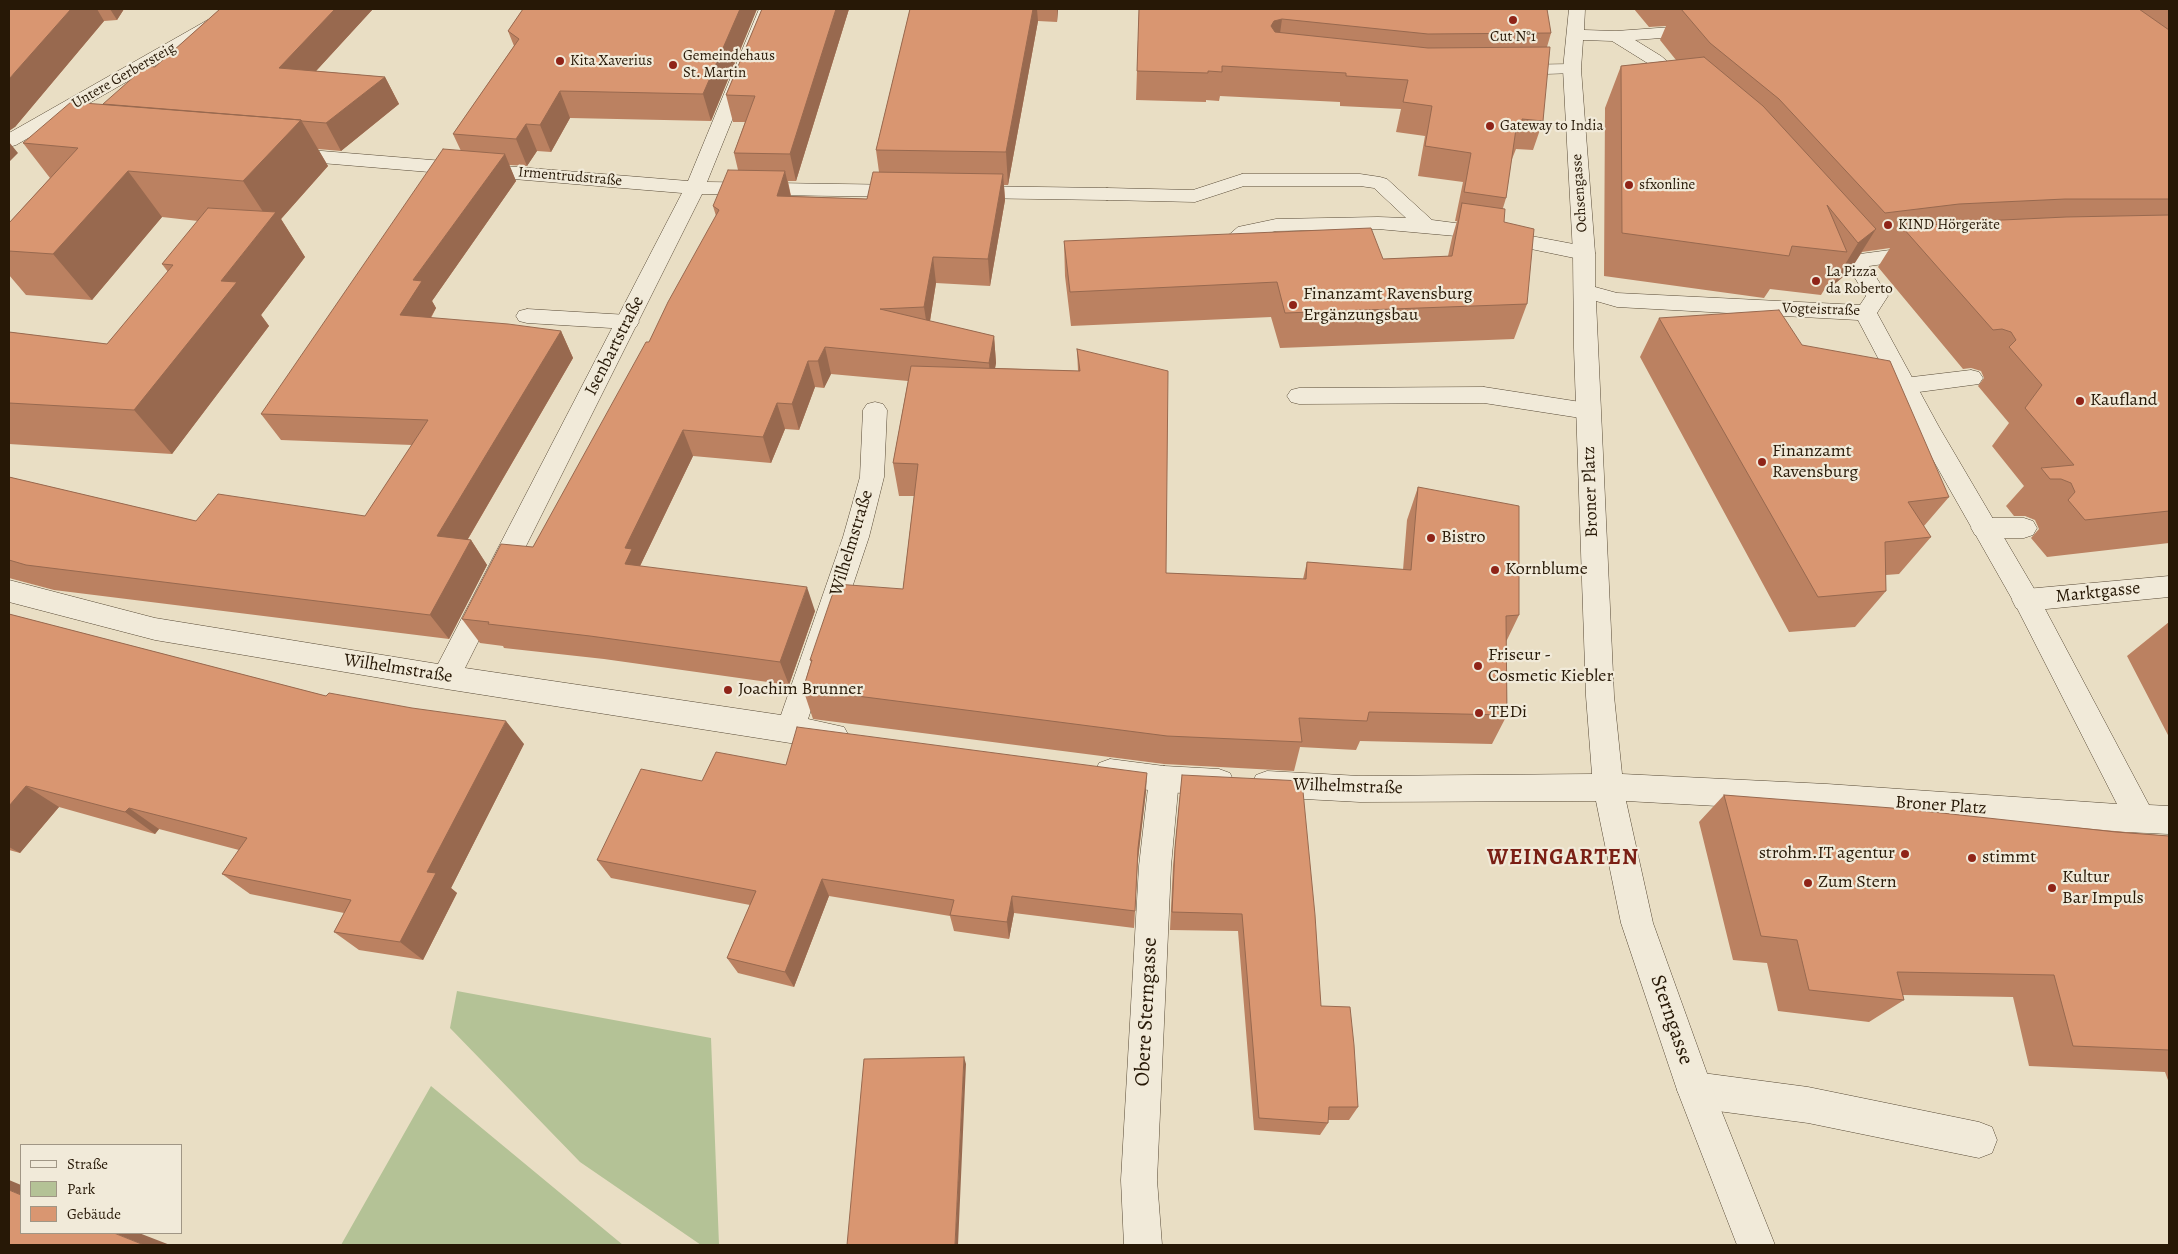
<!DOCTYPE html>
<html>
<head>
<meta charset="utf-8">
<style>
	body { margin:0 }
	#map { position:relative; width:2178px; height:1254px; overflow:hidden; background:#e9dec4; font-family:Alegreya,serif }
	canvas { display:block }
	.frame { position:absolute; inset:0; border:10px solid #271806; pointer-events:none }
	.legend { position:absolute; left:20px; top:1144px; width:162px; height:90px; box-sizing:border-box; background:#f1ead9; border:1px solid #a09685; margin:0; padding:6px 9px; list-style:none; font-size:15px; color:#271806 }
	.legend li { display:flex; align-items:center; gap:10px; height:25px }
	.legend b { width:25px; border:1px solid #a09685 }
</style>
</head>
<body>
<div id="map">
<canvas width="2178" height="1254"></canvas>
<div class="frame"></div>
<ul class="legend">
<li><b style="height:6px;background:#f1ead9"></b>Straße</li>
<li><b style="height:14px;background:#b4c296"></b>Park</li>
<li><b style="height:14px;background:#d99671"></b>Gebäude</li>
</ul>
</div>
<script>
const ctx = document.querySelector('canvas').getContext('2d');
ctx.lineJoin = 'round';
function paint(path, color) { ctx.fillStyle = color; ctx.fill(path, 'evenodd'); }
const poly = rows => new Path2D(rows.map(r => 'M' + r).join(''));
function strokePath(path, color, width, dash) { ctx.strokeStyle = color; ctx.lineWidth = width; ctx.lineCap = dash ? 'butt' : 'round'; ctx.setLineDash(dash || []); ctx.stroke(path); }
function write(font, color, halo, rows, align = 'center') {
  ctx.font = font + ' Alegreya,serif'; ctx.lineWidth = 4.5; ctx.setLineDash([]); ctx.textBaseline = 'middle'; ctx.strokeStyle = halo; ctx.fillStyle = color; for (const [text, x, y, turn = 0] of rows) {
    ctx.save(); ctx.translate(x, y); ctx.rotate((+turn || 0) * Math.PI / 180); ctx.textAlign = isNaN(turn) ? turn : align; if (halo) ctx.strokeText(text, 0, 0); ctx.fillText(text, 0, 0); ctx.restore();
  }
}
paint(poly([
	[457,991,711,1038,719,1245,701,1245,580,1162,450,1028],
	[431,1086,623,1245,341,1245]
]), '#b4c296');
const service = poly([
	[1572,64,1578,65,1581,69,1578,73,1511,75,1505,74,1502,70,1505,66,1511,65,1572,64],
	[1242,174,1360,174,1380,177,1387,179,1432,220,1478,226,1584,246,1592,248,1595,253,1592,258,1584,260,1478,238,1378,229,1276,231,1252,237,1228,256,1221,258,1214,256,1210,251,1238,227,1276,219,1378,217,1406,218,1374,188,1360,186,1244,186,1195,202,1107,200,1100,198,1097,194,1100,190,1107,188,1193,190,1242,174],
	[527,309,628,315,636,317,639,322,636,327,628,329,527,323,519,321,516,316,519,311,527,309],
	[1971,370,1979,372,1983,378,1979,384,1904,394,1896,392,1892,386,1896,380,1904,378,1971,370],
	[1484,387,1587,403,1595,405,1599,411,1595,417,1587,419,1484,403,1299,404,1291,402,1287,396,1291,390,1299,388,1484,387],
	[1984,518,2024,518,2033,521,2037,528,2033,535,2024,538,1984,538,1975,535,1971,528,1975,521,1984,518],
	[1164,766,1175,770,1179,779,1171,866,1157,1180,1162,1245,1124,1245,1121,1180,1139,866,1149,779,1153,770,1164,766],
	[1695,1072,1808,1087,1979,1122,1992,1127,1997,1140,1992,1153,1979,1158,1808,1123,1695,1108,1683,1102,1677,1090,1683,1078,1695,1072]
]);
const pedestrian = poly([
	[2169,576,2169,597,2026,611,2016,608,2012,600,2016,592,2026,589,2169,576]
]);
const minor = poly([
	[759,9,777,9,707,182,905,185,912,187,915,191,912,195,905,197,702,194,465,668,781,715,843,537,860,477,863,410,867,404,875,402,883,404,887,410,884,477,869,537,808,719,844,727,849,736,844,745,834,749,790,743,446,689,155,640,9,602,9,580,155,618,438,664,682,193,285,160,278,158,275,154,278,150,285,148,688,181,759,9],
	[1569,9,1585,9,1584,30,1616,31,1700,25,1706,26,1709,30,1706,34,1700,35,1635,40,1661,56,1692,82,1694,86,1692,90,1685,92,1678,90,1649,64,1612,41,1583,40,1581,69,1595,253,1595,287,1617,293,1860,305,1866,296,1847,265,1821,234,1824,229,1831,228,1838,229,1860,254,1920,246,1928,248,1931,253,1928,258,1869,266,1888,296,1877,313,1939,427,2036,592,2149,805,2169,806,2169,834,2081,830,1827,812,1626,801,1653,923,1713,1090,1775,1245,1737,1245,1677,1090,1621,923,1596,801,1360,802,1267,797,1256,793,1252,784,1256,775,1267,771,1360,776,1592,774,1586,696,1574,348,1573,253,1563,69,1569,9],
	[1596,301,1617,307,1858,320,1915,428,2016,606,2117,804,1827,784,1622,774,1614,696,1596,301],
	[968,186,1107,188,1114,190,1117,194,1114,198,1107,200,968,198,961,196,958,192,961,188,968,186],
	[1110,759,1164,766,1219,769,1230,773,1234,782,1230,791,1219,795,1164,792,1110,785,1099,781,1095,772,1099,763,1110,759]
]);
const tertiary = poly([
	[227,9,247,9,219,29,16,145,9,147,9,133,227,9]
]);
strokePath(service, '#584a36', 1);
strokePath(pedestrian, '#584a36', 1);
strokePath(minor, '#584a36', 1);
strokePath(tertiary, '#584a36', 1);
paint(service, '#f1ead9');
paint(pedestrian, '#f1ead9');
paint(minor, '#f1ead9');
paint(tertiary, '#f1ead9');
paint(poly([
	[9,9,124,9,117,20,104,21,15,127],
	[220,9,373,9,316,71,385,77,399,104,341,151,318,149,328,166,281,219,305,257,261,315,269,326,172,454,9,444,9,332,107,344,168,272,162,264,198,221,162,217,92,300,26,295,9,275,9,223,50,178,23,143,103,104,155,67],
	[523,9,757,9,711,121,570,118,551,152,537,151,527,166,509,165,516,181,432,301,436,308,431,318,561,331,573,358,468,539,471,540,487,565,449,639,54,590,9,578,9,580,9,477,196,521,365,516,412,445,281,440,261,414,461,151,453,134,514,46,508,31],
	[762,9,849,9,796,181,788,181,791,196,867,199,879,172,876,150,910,9,1058,9,1057,22,1038,21,1008,185,1004,185,1005,200,990,286,936,283,930,321,994,336,996,363,995,368,1078,371,1077,349,1166,573,1303,579,1307,562,1403,570,1407,520,1418,487,1519,615,1506,642,1507,715,1492,744,1360,741,1356,750,1300,747,1294,771,1164,764,813,719,803,689,811,662,810,660,903,589,914,496,899,496,893,463,908,381,831,374,824,388,815,387,799,430,785,429,771,463,693,456,640,566,641,566,815,611,789,685,604,659,504,648,503,646,480,643,462,619,533,547,649,342,716,216,713,206,738,170,734,153,745,122,733,122,726,95],
	[1139,9,1551,33,1547,47,1543,121,1533,150,1516,149,1512,159,1511,159,1506,198,1503,208,1504,222,1527,304,1514,339,1280,348,1271,317,1071,326,1065,276,1064,241,1383,259,1448,256,1452,238,1457,221,1455,221,1463,182,1418,176,1425,136,1396,132,1401,109,1340,106,1340,102,1220,96,1219,101,1206,100,1206,102,1136,100],
	[1634,9,2169,9,2169,543,2047,557,2031,538,2039,529,2035,520,2025,516,2014,516,2006,506,2024,486,1992,446,2009,423,1978,386,1984,378,1981,371,1971,368,1963,369,1878,267,1890,248,1862,252,1849,272,1832,286,1829,282,1821,295,1770,289,1764,298,1604,276,1605,108,1621,66,1676,60,1660,40,1666,26,1649,27],
	[1659,318,1802,345,1949,497,1924,526,1931,537,1899,574,1886,575,1886,591,1855,627,1789,632,1640,357],
	[9,614,326,696,524,744,451,888,457,893,423,960,359,950,334,932,344,913,250,894,222,874,239,850,159,829,155,834,59,807,20,853,9,850],
	[2169,622,2169,737,2127,656],
	[786,765,1146,791,1138,860,1134,928,1014,913,1009,939,954,931,950,916,829,896,794,987,738,973,727,958,750,905,611,878,597,860,702,781],
	[1182,775,1321,1006,1358,1107,1349,1120,1328,1120,1328,1123,1320,1135,1254,1130,1238,931,1170,930,1173,866],
	[1724,795,2169,836,2169,1083,2165,1072,2029,1066,2013,997,1903,995,1904,1000,1869,1022,1778,1011,1767,963,1733,960,1699,822]
]), '#bb8161');
paint(poly([
	[71,9,97,9,104,21,15,127,9,131,9,79],
	[110,9,124,9,117,20],
	[335,9,373,9,294,95,279,68],
	[740,9,757,9,711,121,703,94],
	[836,9,849,9,796,181,790,154],
	[1033,9,1037,9,1038,21,1008,185,1006,152],
	[1057,9,1058,9,1057,22],
	[1282,19,1278,48,1271,26,1274,21],
	[385,77,399,104,341,151,326,123],
	[560,91,570,118,551,152,540,125],
	[301,120,328,166,281,219,305,257,261,315,269,326,172,454,134,410,221,281,269,221,243,181],
	[526,124,537,151,527,166,516,139],
	[9,142,18,153,9,162],
	[505,154,516,181,432,301,436,308,416,342,400,315,413,280],
	[128,171,162,217,92,300,53,254],
	[785,171,791,197,777,196],
	[1003,174,1005,200,990,286,988,259],
	[1876,229,1849,272,1832,286,1858,243],
	[933,257,936,283,928,333,924,307],
	[561,331,573,358,455,561,437,536],
	[994,336,996,363,991,390,989,363],
	[825,347,831,374,824,388,818,361],
	[808,361,815,387,799,430,792,404],
	[777,403,785,429,771,463,763,437],
	[683,430,693,456,640,566,644,574,625,564,625,548],
	[471,540,487,565,449,639,430,615],
	[807,587,815,611,789,685,780,662],
	[506,721,524,744,451,888,457,893,423,960,400,942,427,872],
	[1147,773,1146,791,1137,866,1138,848],
	[26,786,59,807,20,853,9,847,9,806],
	[129,808,159,829,155,834,125,812],
	[822,879,829,896,794,987,785,972],
	[1012,896,1014,913,1009,939,1007,922],
	[964,1057,966,1064,958,1245,955,1245],
	[9,1180,21,1185,21,1195,9,1190],
	[114,1233,139,1233,170,1245,144,1245]
]), '#98694f');
const building = poly([
	[9,9,71,9,9,79,9,9],
	[220,9,335,9,279,68,385,77,326,123,302,121,301,120,103,104,146,66,155,67,220,9],
	[523,9,740,9,703,94,560,91,540,125,526,124,516,139,453,134,519,39,508,31,523,9],
	[762,9,836,9,790,154,734,153,755,96,726,95,762,9],
	[910,9,1033,9,1006,152,876,150,910,9],
	[1139,9,1547,9,1551,33,1428,34,1282,19,1274,21,1271,26,1275,32,1428,48,1550,47,1543,121,1522,119,1522,129,1516,129,1506,198,1464,192,1471,153,1425,146,1432,106,1403,102,1408,80,1346,76,1346,73,1222,66,1222,72,1208,71,1208,73,1137,71,1139,9],
	[1681,9,2139,9,2169,30,2169,199,2065,199,1959,204,1885,213,1779,99,1710,43,1681,9],
	[1704,57,1763,106,1876,229,1858,243,1827,205,1847,252,1792,246,1789,256,1622,233,1621,66,1704,57],
	[71,102,301,120,243,181,128,171,53,254,9,251,9,223,78,148,23,143,71,102],
	[443,149,505,154,413,280,422,281,400,315,508,324,561,331,437,536,471,540,430,615,26,565,9,560,9,477,196,521,218,494,365,516,428,420,261,414,443,149],
	[728,170,785,171,777,196,867,199,873,172,1003,174,988,259,933,257,924,307,880,309,994,336,989,363,825,347,818,361,808,361,792,404,777,403,763,437,683,430,625,548,632,549,625,564,807,587,780,662,590,636,488,624,489,622,462,619,501,544,533,547,646,342,649,342,668,302,719,210,713,206,728,170],
	[1462,203,1505,209,1504,222,1534,229,1527,304,1285,313,1277,282,1070,292,1064,241,1371,228,1383,259,1452,256,1462,203],
	[208,208,276,212,221,281,237,282,134,410,9,403,9,332,107,344,173,265,162,264,208,208],
	[2169,215,2169,511,2085,520,2068,500,2075,492,2071,483,2061,479,2050,479,2041,468,2074,465,2025,408,2042,385,2009,347,2016,340,2011,332,2002,329,1993,330,1903,228,1960,222,2066,217,2169,215],
	[1779,310,1802,345,1890,361,1949,497,1908,502,1931,537,1885,542,1886,591,1818,597,1659,318,1779,310],
	[1077,349,1168,371,1166,573,1306,579,1307,562,1411,570,1418,487,1519,506,1519,615,1506,616,1507,715,1369,712,1367,721,1299,718,1302,742,1167,736,803,689,812,660,810,660,836,584,903,589,918,464,893,463,911,366,1080,371,1077,349],
	[9,614,326,696,329,693,412,708,506,721,427,872,436,873,400,942,334,932,351,900,222,874,247,838,129,808,125,812,26,786,9,806,9,614],
	[797,727,1147,773,1138,848,1135,911,1012,896,1007,922,950,915,954,900,822,879,785,972,727,958,756,891,597,860,641,769,702,781,716,752,786,765,797,727],
	[1182,775,1302,781,1315,915,1321,1006,1350,1007,1354,1045,1358,1107,1329,1107,1328,1123,1259,1118,1242,914,1172,912,1175,848,1182,775],
	[1724,795,1905,809,2116,832,2169,836,2169,1050,2073,1046,2054,975,1897,972,1904,1000,1809,990,1797,940,1761,936,1724,795],
	[964,1057,955,1245,847,1245,864,1059,964,1057],
	[9,1190,21,1195,21,1233,114,1233,144,1245,9,1245,9,1190]
]);
paint(building, '#d99671');
strokePath(building, '#98694f', 1);
for (const [x, y, r, color] of [
	[1513,20,5,"#8f2418"],
	[560,61,5,"#8f2418"],
	[673,65,5,"#8f2418"],
	[1490,126,5,"#8f2418"],
	[1629,185,5,"#8f2418"],
	[1888,225,5,"#8f2418"],
	[1816,281,5,"#8f2418"],
	[1293,305,5,"#8f2418"],
	[2080,401,5,"#8f2418"],
	[1762,462,5,"#8f2418"],
	[1431,538,5,"#8f2418"],
	[1495,570,5,"#8f2418"],
	[1478,666,5,"#8f2418"],
	[728,690,5,"#8f2418"],
	[1479,713,5,"#8f2418"],
	[1905,854,5,"#8f2418"],
	[1972,858,5,"#8f2418"],
	[1808,883,5,"#8f2418"],
	[2052,888,5,"#8f2418"]
]) { const dot = new Path2D(); dot.arc(x, y, r, 0, 2 * Math.PI); ctx.fillStyle = color; ctx.fill(dot); strokePath(dot, '#f1ead9', 2); }
write('15px', '#271806', '#f1ead9', [
	["Cut N°1",1513,37,"center"],
	["Gemeindehaus",683,56],
	["St. Martin",683,73],
	["Kita Xaverius",570,61],
	["Gateway to India",1500,126],
	["sfxonline",1639,185],
	["KIND Hörgeräte",1898,225],
	["La Pizza",1826,272],
	["da Roberto",1826,289]
], 'left');
write('15px', '#271806', '#f1ead9', [
	["Untere Gerbersteig",124,76,-30],
	["Irmentrudstraße",570,177,5],
	["Ochsengasse",1580,193,-94],
	["Vogteistraße",1821,310,2]
]);
write('18px', '#271806', '#f1ead9', [
	["Finanzamt Ravensburg",1303,295],
	["Ergänzungsbau",1303,316],
	["Kaufland",2090,401],
	["Finanzamt",1772,452],
	["Ravensburg",1772,473],
	["Bistro",1441,538],
	["Kornblume",1505,570],
	["Friseur -",1488,656],
	["Cosmetic Kiebler",1488,677],
	["Joachim Brunner",738,690],
	["TEDi",1489,713],
	["strohm.IT agentur",1895,854,"right"],
	["stimmt",1982,858],
	["Kultur",2062,878],
	["Bar Impuls",2062,899],
	["Zum Stern",1818,883]
], 'left');
write('18px', '#271806', '#f1ead9', [
	["Isenbartstraße",615,346,-63],
	["Broner Platz",1591,492,-92],
	["Wilhelmstraße",852,543,-73],
	["Marktgasse",2098,593,-6],
	["Wilhelmstraße",398,669,9],
	["Wilhelmstraße",1348,787,2],
	["Broner Platz",1941,806,4]
]);
write('21px', '#271806', '#f1ead9', [
	["Obere Sterngasse",1147,1012,-87],
	["Sterngasse",1671,1020,71]
]);
ctx.letterSpacing = '1px';
write('bold 22px', '#7a1f14', '#f1ead9', [
	["WEINGARTEN",1563,859]
]);
ctx.letterSpacing = '0px';
</script>
</body>
</html>
